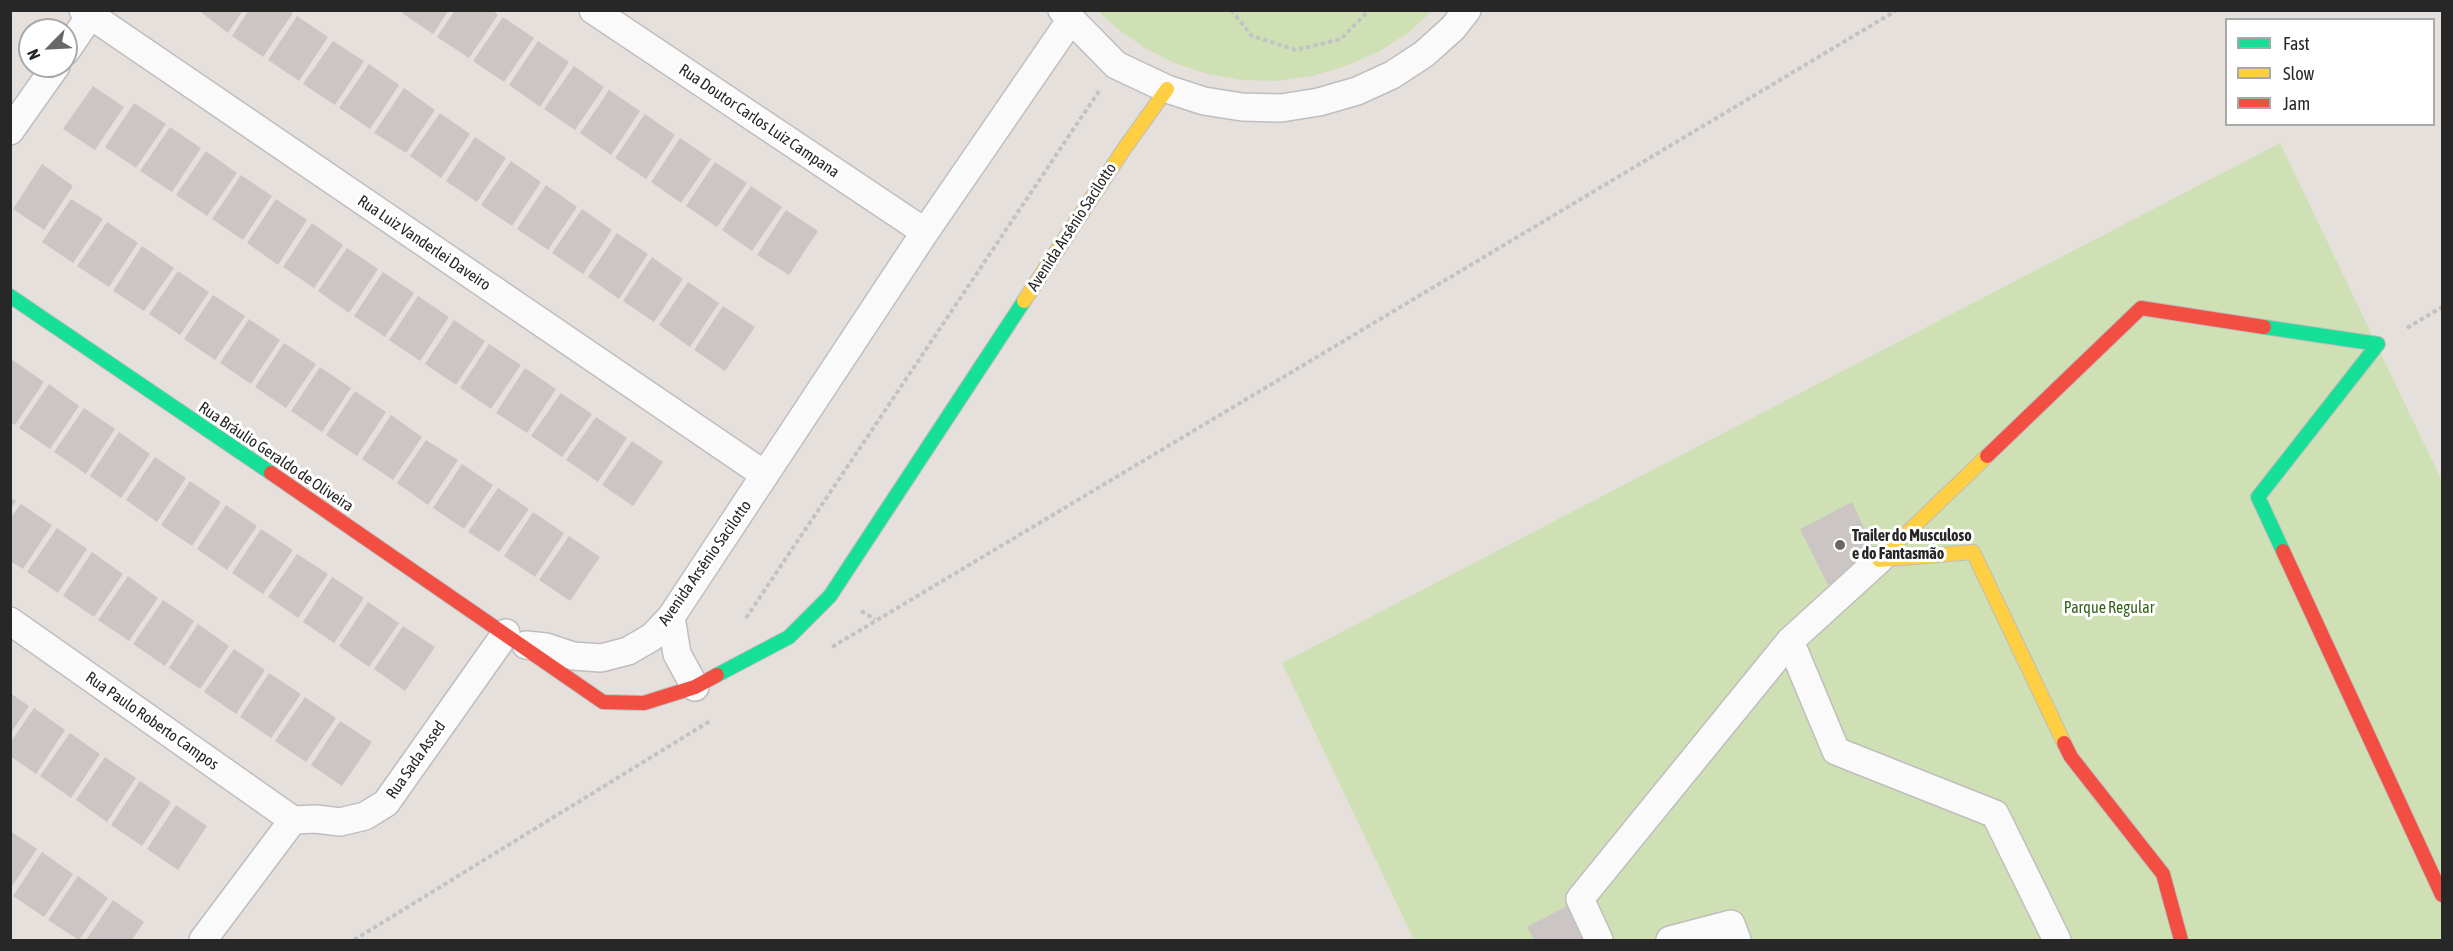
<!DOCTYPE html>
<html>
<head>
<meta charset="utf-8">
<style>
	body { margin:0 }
	#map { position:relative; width:2453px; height:951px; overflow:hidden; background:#e6e0dc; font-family:"Asap Condensed",sans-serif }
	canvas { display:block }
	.frame { position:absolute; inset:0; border:12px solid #272727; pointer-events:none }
	.legend { position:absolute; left:2225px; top:18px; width:210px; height:108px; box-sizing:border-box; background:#fff; border:2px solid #a9a9a9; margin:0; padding:8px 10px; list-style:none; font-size:18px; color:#272727 }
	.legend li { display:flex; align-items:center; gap:12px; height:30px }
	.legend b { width:30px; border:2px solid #a9a9a9 }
	.north { position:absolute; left:18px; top:18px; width:60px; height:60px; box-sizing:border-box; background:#fff; border:2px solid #a9a9a9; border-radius:50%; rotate:246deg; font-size:16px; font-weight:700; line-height:24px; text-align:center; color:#272727 }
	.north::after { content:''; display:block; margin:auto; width:21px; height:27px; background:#6a6866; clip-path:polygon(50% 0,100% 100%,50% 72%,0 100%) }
</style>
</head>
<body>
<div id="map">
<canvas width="2453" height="951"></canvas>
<div class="frame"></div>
<ul class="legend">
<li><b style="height:8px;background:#16e098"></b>Fast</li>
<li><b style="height:8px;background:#ffcf43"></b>Slow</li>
<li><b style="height:8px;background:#f24e42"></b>Jam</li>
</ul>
<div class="north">N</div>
</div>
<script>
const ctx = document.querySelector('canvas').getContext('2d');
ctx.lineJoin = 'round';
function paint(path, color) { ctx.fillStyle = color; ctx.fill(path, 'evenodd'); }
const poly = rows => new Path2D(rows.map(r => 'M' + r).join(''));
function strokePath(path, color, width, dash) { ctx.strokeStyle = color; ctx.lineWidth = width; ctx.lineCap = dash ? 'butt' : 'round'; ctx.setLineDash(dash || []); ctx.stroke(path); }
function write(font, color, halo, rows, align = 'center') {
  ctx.font = font + ' "Asap Condensed",sans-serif'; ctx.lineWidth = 6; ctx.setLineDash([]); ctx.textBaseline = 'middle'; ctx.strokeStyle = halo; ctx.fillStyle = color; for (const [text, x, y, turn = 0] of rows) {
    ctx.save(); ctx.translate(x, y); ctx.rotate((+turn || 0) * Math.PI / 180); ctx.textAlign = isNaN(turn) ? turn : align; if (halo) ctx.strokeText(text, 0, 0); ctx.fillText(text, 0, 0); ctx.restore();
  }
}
paint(poly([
	[1098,11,1432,11,1408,33,1378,52,1346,66,1312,76,1277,81,1242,80,1208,74,1174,63,1143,47,1114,26],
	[2280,143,2442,481,2442,940,1414,940,1282,663]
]), '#cfe1b4');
paint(poly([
	[198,10,243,10,228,33],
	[249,10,289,10,293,13,263,57,232,36],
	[403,10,449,10,433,34,402,13],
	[455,10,492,10,498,15,469,58,437,37],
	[297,16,328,37,299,81,268,60],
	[503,17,534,38,504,82,473,61],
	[333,41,364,61,335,105,303,84],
	[538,41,569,62,540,107,509,85],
	[369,64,399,85,370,129,339,108],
	[574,66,604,87,575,130,544,109],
	[93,86,124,107,95,150,63,129],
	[404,88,435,110,406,153,374,133],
	[609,90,640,111,611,155,580,133],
	[134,103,166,124,136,168,105,147],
	[440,113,470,134,441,178,410,156],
	[645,114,675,135,646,179,615,158],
	[170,127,201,148,172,192,140,171],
	[475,137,506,158,477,202,446,181],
	[680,138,711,159,681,203,651,182],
	[206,151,237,173,207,216,176,195],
	[511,161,541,182,512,226,481,205],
	[715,162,747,183,717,227,686,206],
	[42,164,73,186,44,230,13,209],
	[241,175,272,196,243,240,212,219],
	[546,185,577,207,548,250,517,229],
	[751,186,782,207,752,251,722,230],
	[71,199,103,219,73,263,42,242],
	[276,199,307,220,278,265,247,243],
	[582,209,612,230,583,274,552,253],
	[786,210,818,231,789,275,757,255],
	[107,222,138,243,109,287,77,266],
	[312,223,343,245,314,288,283,267],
	[617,233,648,254,619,299,588,277],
	[142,246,174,268,144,311,113,291],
	[347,248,378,269,349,313,318,291],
	[652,257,683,279,654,322,623,301],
	[178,271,209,292,180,335,149,314],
	[383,272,414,293,385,337,354,316],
	[688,282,719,303,690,347,659,325],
	[213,295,245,316,215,360,184,339],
	[418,296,449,317,420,361,389,340],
	[723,306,755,327,725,371,694,350],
	[249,319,280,340,251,384,220,363],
	[454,320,485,341,456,385,425,364],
	[284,343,316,364,286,408,255,387],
	[489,344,521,365,491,409,460,388],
	[13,360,44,382,15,425,10,422,10,364],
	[320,367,351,388,322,432,291,411],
	[525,368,556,389,527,433,496,413],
	[49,384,79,406,50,449,19,428],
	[355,391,386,412,357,456,326,435],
	[561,393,592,414,562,457,531,436],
	[84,408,115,429,86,474,54,452],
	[391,415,422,437,393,480,362,459],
	[596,417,627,438,598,482,566,460],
	[119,432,150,454,121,498,90,476],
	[426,440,458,460,428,505,397,483],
	[632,441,663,462,633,506,602,485],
	[155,457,186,478,157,522,126,500],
	[462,464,493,485,464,529,433,508],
	[190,481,221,502,192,546,161,525],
	[498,488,529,509,499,552,468,532],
	[10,497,16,501,10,509],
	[1852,502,1879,560,1828,585,1800,529],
	[21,504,52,525,23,569,10,561,10,519],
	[226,505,257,526,227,570,197,549],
	[533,512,564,533,535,577,504,556],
	[57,528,87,549,58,593,27,572],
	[261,529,293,550,263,594,232,573],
	[569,536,600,557,570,601,539,580],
	[92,552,123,574,94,617,63,596],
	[297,554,328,574,298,618,268,597],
	[128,576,158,598,129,641,98,620],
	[332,577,364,598,334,643,303,622],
	[163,600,194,621,165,666,133,644],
	[368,602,399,623,369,667,339,646],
	[198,624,229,646,200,689,169,668],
	[403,626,435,647,405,691,374,669],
	[234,649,265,670,236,714,204,692],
	[269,673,301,694,271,738,240,717],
	[10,693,29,706,10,734],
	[305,697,336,718,306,762,275,741],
	[34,708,65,730,36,774,10,756,10,743],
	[340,721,372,742,342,786,311,765],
	[70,733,100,754,71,798,40,776],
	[105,757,136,778,107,822,76,800],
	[140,781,171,802,142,846,111,825],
	[176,805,207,826,178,870,147,849],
	[10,831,37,849,10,889],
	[42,852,73,874,44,917,13,896],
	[78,876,108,898,79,940,48,920],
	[1580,899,1599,940,1534,940,1527,927],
	[113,900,144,922,132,940,86,940]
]), '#cbc6c3');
const street = poly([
	[83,10,765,475],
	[593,10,925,232],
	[1062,10,1116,65,1167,89,1204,101,1242,107,1281,108,1319,102,1357,91,1392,75,1424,54,1453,28,1467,10],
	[66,51,94,10],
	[10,131,56,66],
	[671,617,677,654,695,687],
	[10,621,293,820],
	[1790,641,1836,751,1995,814,2057,940],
	[526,645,546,647,573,656,601,658,628,651,652,637,671,617,925,232,1070,21],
	[203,940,293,820,316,819,340,822,365,816,386,803,506,633],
	[1599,940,1580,899,1790,641,1879,560],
	[1670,940,1731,924,1737,940]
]);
const fast = poly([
	[10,296,271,473],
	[2264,327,2378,344,2258,497,2283,551],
	[717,675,789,637,830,596,1024,301]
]);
const slow = poly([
	[1024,301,1124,149,1167,89],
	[1987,456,1879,560,1973,552,2064,743]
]);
const jam = poly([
	[1987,456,2141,308,2264,327],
	[271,473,603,702,644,703,695,687,717,675],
	[2283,551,2442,895],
	[2064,743,2071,757,2163,874,2181,940]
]);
strokePath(street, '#bfbdbe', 30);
strokePath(fast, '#bfbdbe', 16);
strokePath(slow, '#bfbdbe', 16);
strokePath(jam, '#bfbdbe', 16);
strokePath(poly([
	[1231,10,1252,36,1296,50,1341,39,1369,10],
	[2407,328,2442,307],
	[861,611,875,619],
	[746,618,1099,91],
	[832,647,1897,10],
	[354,940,710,721]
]), '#c4c3c3', 4, [4.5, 3]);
strokePath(street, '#fbfafa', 27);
strokePath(fast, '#16e098', 14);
strokePath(slow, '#ffcf43', 14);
strokePath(jam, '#f24e42', 14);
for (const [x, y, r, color] of [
	[1840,545,6,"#6a6866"]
]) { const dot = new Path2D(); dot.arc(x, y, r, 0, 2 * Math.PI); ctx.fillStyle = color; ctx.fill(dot); strokePath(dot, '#fff', 2); }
write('16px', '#272727', '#fff', [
	["Rua Doutor Carlos Luiz Campana",759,121,34],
	["Avenida Arsênio Sacilotto",1072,227,-57],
	["Rua Luiz Vanderlei Daveiro",424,243,34],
	["Rua Bráulio Geraldo de Oliveira",276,457,34],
	["Avenida Arsênio Sacilotto",705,563,-55],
	["Rua Paulo Roberto Campos",152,721,35],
	["Rua Sada Assed",416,760,-55]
]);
write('bold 16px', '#272727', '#fff', [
	["Trailer do Musculoso",1852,536],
	["e do Fantasmão",1852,554]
], 'left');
write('16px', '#356219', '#fff', [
	["Parque Regular",2109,608]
]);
</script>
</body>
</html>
